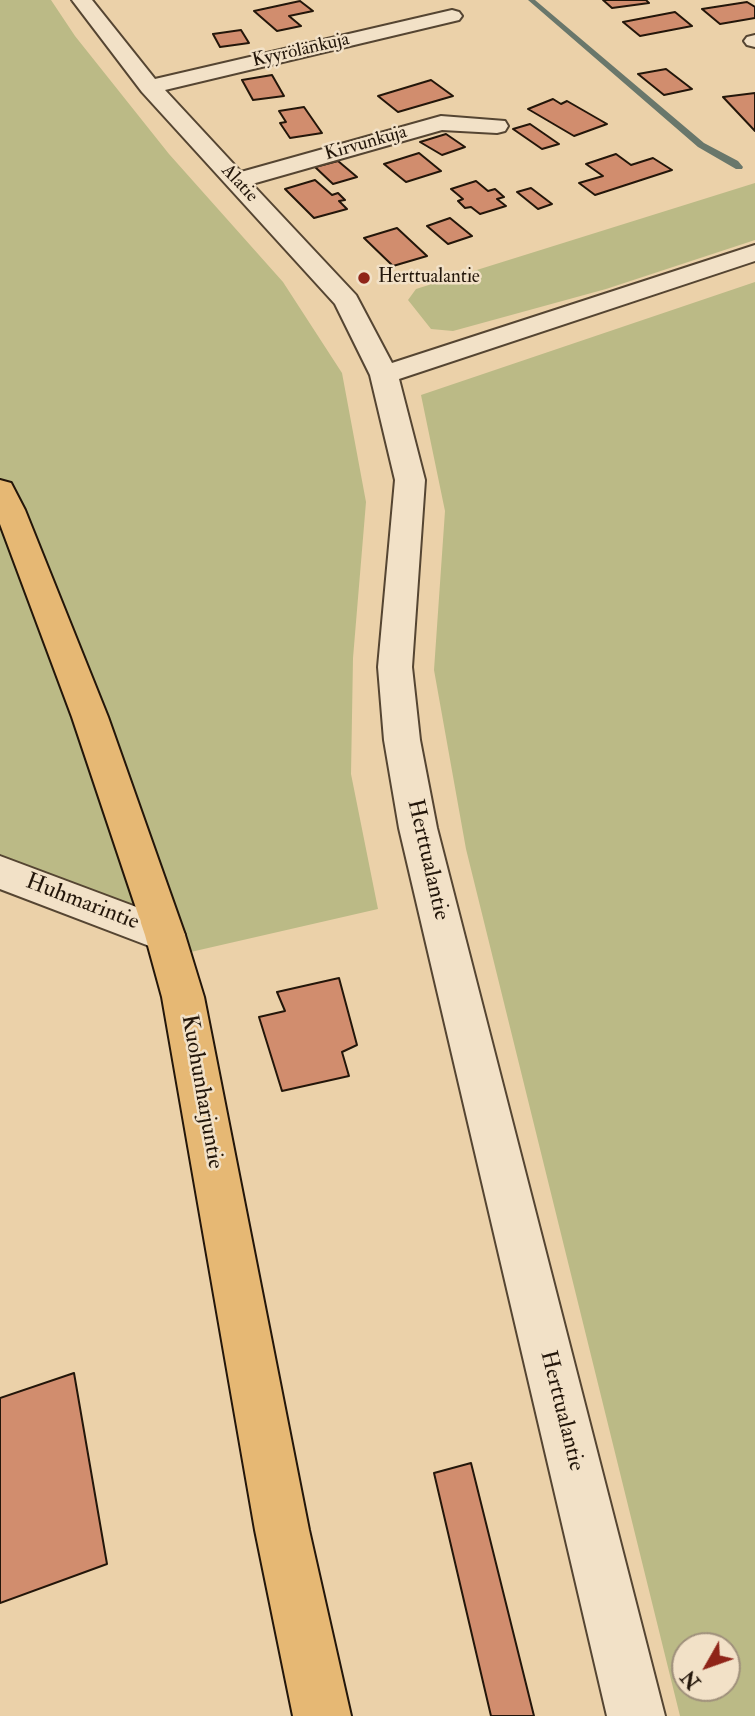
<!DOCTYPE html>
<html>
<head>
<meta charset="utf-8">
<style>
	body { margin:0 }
	#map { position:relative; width:755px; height:1716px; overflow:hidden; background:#ebd1a9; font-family:"IM FELL Double Pica",serif }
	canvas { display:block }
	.north { position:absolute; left:671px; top:1632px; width:70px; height:70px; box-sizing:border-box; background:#f2e1c7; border:2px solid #9f907b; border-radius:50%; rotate:230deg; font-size:19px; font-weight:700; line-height:28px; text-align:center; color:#23160a }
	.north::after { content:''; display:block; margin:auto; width:24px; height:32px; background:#8f2418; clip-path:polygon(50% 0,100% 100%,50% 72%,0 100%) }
</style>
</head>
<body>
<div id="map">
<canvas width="755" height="1716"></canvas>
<div class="north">N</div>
</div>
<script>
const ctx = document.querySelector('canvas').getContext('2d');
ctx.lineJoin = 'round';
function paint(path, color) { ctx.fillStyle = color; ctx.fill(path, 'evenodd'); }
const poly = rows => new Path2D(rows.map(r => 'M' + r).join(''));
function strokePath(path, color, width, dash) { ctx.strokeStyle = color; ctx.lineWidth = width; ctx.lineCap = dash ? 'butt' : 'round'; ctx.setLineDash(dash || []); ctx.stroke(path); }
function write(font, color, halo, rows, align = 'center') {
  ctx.font = font + ' "IM FELL Double Pica",serif'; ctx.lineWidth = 5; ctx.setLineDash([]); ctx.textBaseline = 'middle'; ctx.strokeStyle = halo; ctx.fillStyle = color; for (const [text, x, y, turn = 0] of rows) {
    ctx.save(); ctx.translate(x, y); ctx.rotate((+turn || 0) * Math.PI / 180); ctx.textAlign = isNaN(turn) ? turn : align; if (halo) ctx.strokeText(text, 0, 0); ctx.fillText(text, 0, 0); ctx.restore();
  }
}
paint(poly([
	[0,0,51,0,75,36,169,154,283,282,342,373,366,502,353,658,351,774,378,909,182,954,0,872],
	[755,183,755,240,606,289,453,331,431,329,408,300,416,289],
	[755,282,755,1716,680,1716,466,849,434,670,445,511,421,395],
	[685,1646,727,1646,727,1688,685,1688]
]), '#bbba86');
paint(poly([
	[528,0,535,0,704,143,738,161,743,167,742,169,736,169,698,147,528,0]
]), '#69776b');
const building = poly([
	[603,0,646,0,649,3,612,8,603,0],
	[300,1,313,11,289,16,301,26,277,31,254,11,300,1],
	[747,2,755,7,755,18,720,24,702,9,747,2],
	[675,12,692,26,640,36,623,22,675,12],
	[241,30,249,43,220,47,213,34,241,30],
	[666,69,692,89,664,95,638,74,666,69],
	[272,75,284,96,253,100,242,80,272,75],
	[431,80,453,96,398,112,378,96,431,80],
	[755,93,755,131,723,97,755,93],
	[553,99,561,104,567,101,607,124,574,136,528,109,553,99],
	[304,107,322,133,290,138,280,123,286,122,279,111,304,107],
	[530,124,559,144,542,149,513,129,530,124],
	[446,134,465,147,442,155,420,142,446,134],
	[419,153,441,171,406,182,384,164,419,153],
	[616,154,631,165,653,158,672,170,595,195,579,183,603,176,586,164,616,154],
	[338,161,357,177,333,184,315,167,338,161],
	[315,180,332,195,338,193,345,200,339,201,347,209,314,218,285,189,315,180],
	[476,181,488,191,495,189,504,197,497,199,506,206,480,214,471,207,465,208,458,201,463,199,451,189,476,181],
	[531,188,552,204,538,209,517,192,531,188],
	[450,218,472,236,448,244,427,226,450,218],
	[397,228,427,256,393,266,364,238,397,228],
	[339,978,357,1045,342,1052,349,1076,282,1091,259,1017,285,1011,277,992,339,978],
	[74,1373,107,1564,0,1603,0,1398,74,1373],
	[471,1463,534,1716,491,1716,434,1473,471,1463]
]);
paint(building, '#d18d6e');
strokePath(building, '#23160a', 2);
const minor = poly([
	[72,0,92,0,155,79,452,10,459,12,462,16,459,20,165,90,241,172,441,116,505,121,508,126,505,131,497,133,442,130,252,184,356,295,392,363,755,245,755,261,399,379,425,480,412,667,420,740,437,828,665,1716,607,1716,399,828,384,740,378,667,395,480,370,375,335,304,142,92,72,0],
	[755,35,755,47,747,45,744,41,747,37,755,35],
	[0,856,179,923,185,935,179,947,165,952,0,889,0,856]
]);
const major = poly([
	[0,480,11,483,25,510,108,717,185,935,204,997,309,1530,351,1716,293,1716,255,1530,162,997,145,935,72,717,0,524,0,480]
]);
strokePath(minor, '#554532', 4);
strokePath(major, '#23160a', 4);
paint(minor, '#f2e1c7');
paint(major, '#e6b874');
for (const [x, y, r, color] of [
	[364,278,7,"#8f2418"]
]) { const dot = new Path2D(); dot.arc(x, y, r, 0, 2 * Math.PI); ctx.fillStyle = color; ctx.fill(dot); strokePath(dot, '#f2e1c7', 2.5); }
write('19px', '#23160a', '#f2e1c7', [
	["Kyyrölänkuja",301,51,-13],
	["Kirvunkuja",366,144,-16],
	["Alatie",239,184,47]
]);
write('19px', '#23160a', '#f2e1c7', [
	["Herttualantie",378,278]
], 'left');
write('23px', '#23160a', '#f2e1c7', [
	["Herttualantie",427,860,77],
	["Huhmarintie",82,903,21],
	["Kuohunharjuntie",201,1092,80],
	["Herttualantie",561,1411,76]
]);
</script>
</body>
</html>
